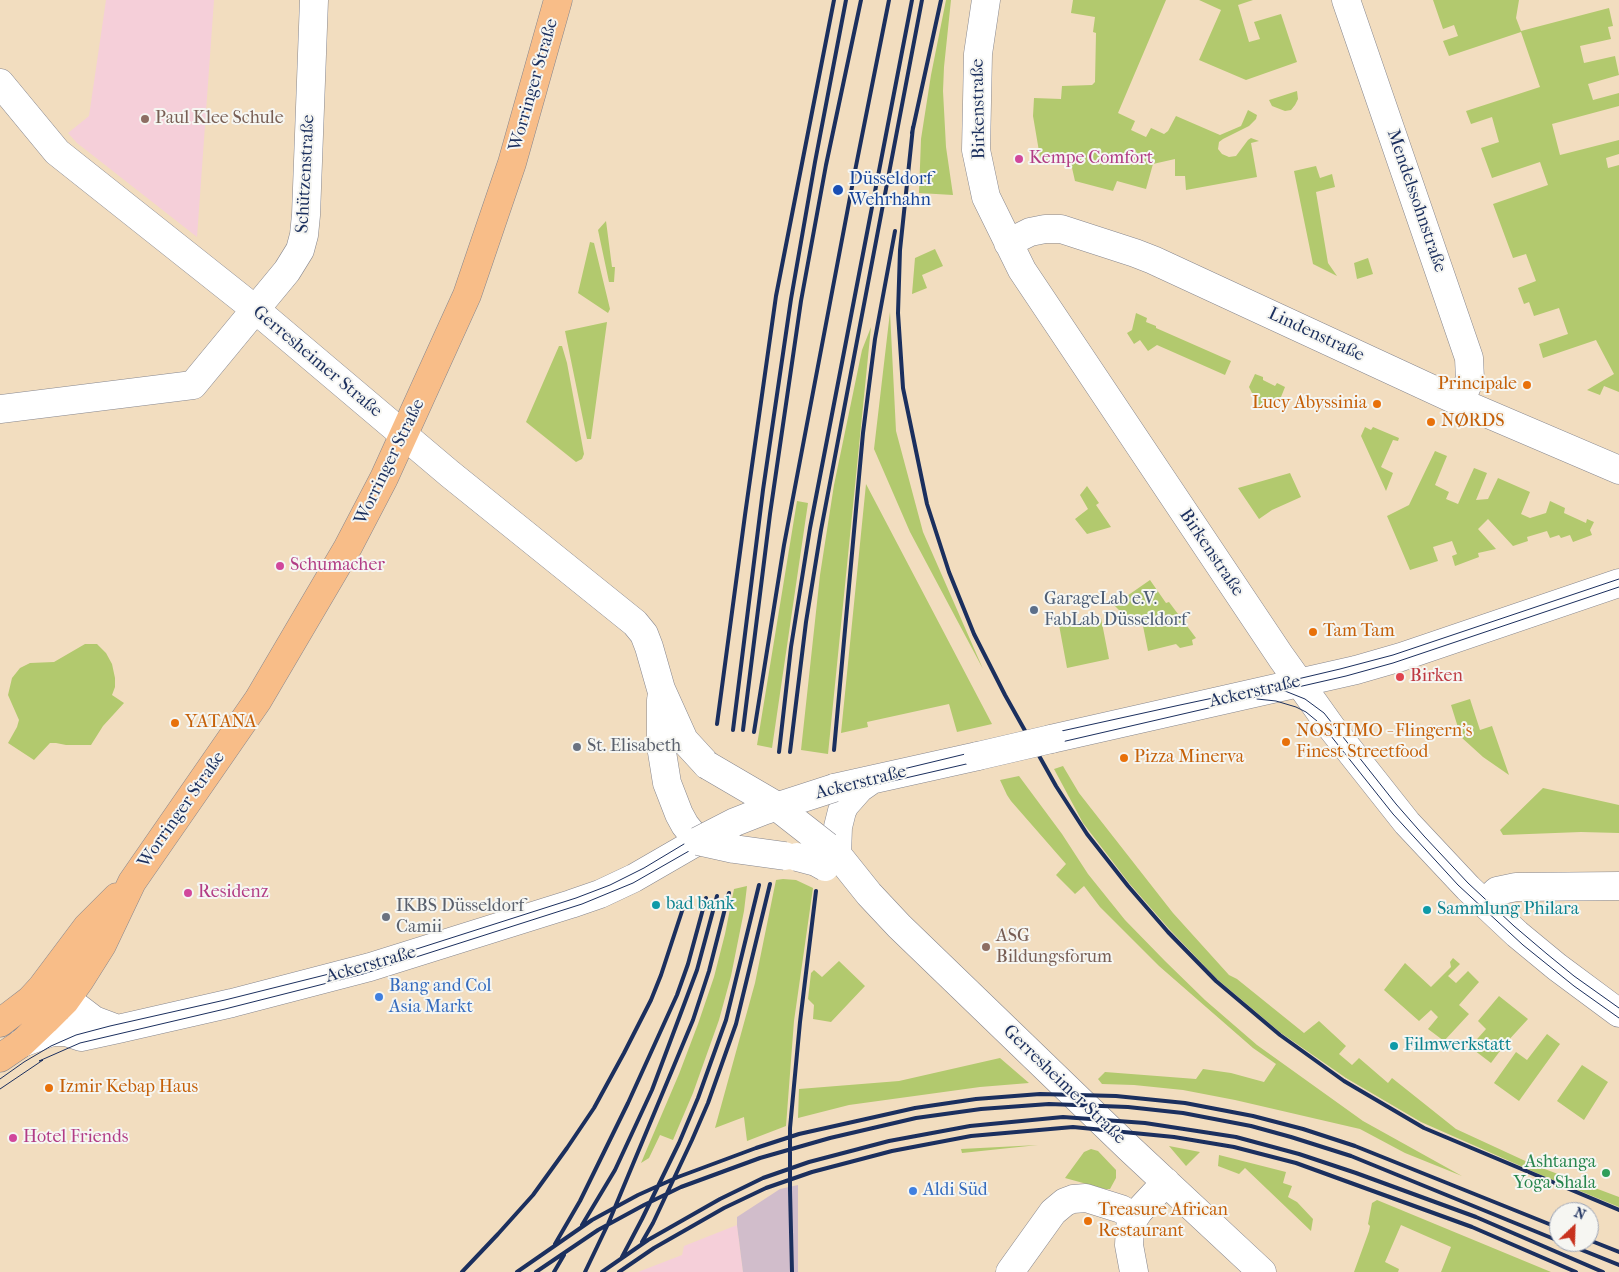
<!DOCTYPE html>
<html>
<head>
<meta charset="utf-8">
<style>
	body { margin:0 }
	#map { position:relative; width:1619px; height:1272px; overflow:hidden; background:#f2ddbf; font-family:"IM FELL French Canon",serif }
	canvas { display:block }
	.north { position:absolute; left:1549px; top:1202px; width:50px; height:50px; box-sizing:border-box; background:#f6f6f2; border:1px solid #9ea6b7; border-radius:50%; rotate:24deg; font-size:14px; font-weight:700; line-height:20px; text-align:center; color:#1b2f5e }
	.north::after { content:''; display:block; margin:auto; width:18px; height:22px; background:#c8321e; clip-path:polygon(50% 0,100% 100%,50% 72%,0 100%) }
</style>
</head>
<body>
<div id="map">
<canvas width="1619" height="1272"></canvas>
<div class="north">N</div>
</div>
<script>
const ctx = document.querySelector('canvas').getContext('2d');
ctx.lineJoin = 'round';
function paint(path, color) { ctx.fillStyle = color; ctx.fill(path, 'evenodd'); }
const poly = rows => new Path2D(rows.map(r => 'M' + r).join(''));
function strokePath(path, color, width, dash) { ctx.strokeStyle = color; ctx.lineWidth = width; ctx.lineCap = dash ? 'butt' : 'round'; ctx.setLineDash(dash || []); ctx.stroke(path); }
function write(font, color, halo, rows, align = 'center') {
  ctx.font = font + ' "IM FELL French Canon",serif'; ctx.lineWidth = 4; ctx.setLineDash([]); ctx.textBaseline = 'middle'; ctx.strokeStyle = halo; ctx.fillStyle = color; for (const [text, x, y, turn = 0] of rows) {
    ctx.save(); ctx.translate(x, y); ctx.rotate((+turn || 0) * Math.PI / 180); ctx.textAlign = isNaN(turn) ? turn : align; if (halo) ctx.strokeText(text, 0, 0); ctx.fillText(text, 0, 0); ctx.restore();
  }
}
paint(poly([
	[106,0,214,0,197,237,77,143,68,133,89,116],
	[737,1225,743,1272,638,1272,682,1255,684,1246]
]), '#f5cfd9');
paint(poly([
	[798,1185,798,1272,743,1272,737,1225,737,1217,780,1189]
]), '#d1bdcb');
paint(poly([
	[946,0,951,0,944,67,943,91,946,147,953,195,919,193,921,139,931,75],
	[1073,0,1166,0,1118,113,1135,121,1131,130,1146,137,1151,128,1164,134,1168,131,1176,116,1220,135,1241,126,1248,110,1257,115,1256,119,1249,126,1223,139,1219,142,1218,149,1222,154,1229,157,1236,156,1248,140,1251,138,1259,141,1251,143,1257,177,1186,190,1185,176,1175,176,1175,159,1153,164,1146,189,1117,181,1113,191,1075,181,1070,159,1041,163,1033,116,1034,98,1061,99,1062,86,1092,85,1095,82,1096,33,1093,32,1095,17,1071,13],
	[1199,0,1253,0,1238,5,1249,42,1260,39,1254,22,1281,14,1297,62,1246,80,1199,60,1221,10],
	[1433,0,1519,0,1516,18,1521,31,1609,8,1613,26,1608,27,1611,39,1580,46,1584,63,1615,56,1619,75,1588,84,1593,100,1619,93,1619,106,1552,124,1560,155,1619,140,1619,154,1606,158,1608,168,1619,165,1619,392,1604,386,1600,395,1587,390,1614,374,1596,340,1543,358,1539,344,1568,334,1559,308,1534,316,1529,302,1524,304,1518,288,1536,281,1526,254,1513,258,1493,204,1548,185,1540,162,1492,178,1481,148,1499,142,1492,117,1471,124,1466,111,1540,87,1521,32,1449,56,1443,41,1458,36,1454,25,1443,29],
	[1297,91,1298,99,1295,105,1291,110,1285,111,1272,106,1269,100],
	[1316,166,1320,178,1332,174,1335,187,1316,192,1328,263,1337,276,1313,264,1294,171],
	[606,221,612,267,615,267,614,282,609,282,598,230],
	[590,242,594,243,610,309,608,313,578,293],
	[935,249,943,266,922,275,927,288,912,294,915,258],
	[1368,258,1373,274,1357,279,1354,263],
	[890,312,896,431,923,532,983,669,910,532,874,449],
	[1136,313,1147,318,1146,322,1156,326,1156,328,1231,361,1225,375,1157,345,1148,351,1140,340,1134,344,1127,333,1132,330],
	[607,322,591,439,587,439,565,331],
	[871,327,828,754,801,750,820,575,834,485,862,350],
	[559,346,562,346,567,363,584,454,582,459,576,462,526,422],
	[1255,374,1263,377,1263,380,1275,386,1277,383,1285,387,1281,397,1259,407,1249,387],
	[1365,427,1371,430,1373,427,1399,438,1398,441,1393,440,1381,467,1393,473,1386,491,1361,436],
	[1435,451,1447,456,1435,485,1449,492,1446,499,1458,504,1474,468,1487,473,1476,500,1488,499,1498,478,1530,492,1521,514,1530,518,1546,513,1550,501,1565,508,1564,513,1586,523,1587,519,1594,522,1590,530,1592,535,1573,542,1570,535,1561,538,1559,535,1550,538,1547,531,1527,537,1528,541,1513,546,1488,519,1478,529,1496,549,1478,553,1479,557,1455,566,1452,556,1457,554,1452,541,1433,547,1438,561,1410,570,1387,516,1409,505],
	[1290,473,1301,497,1272,510,1259,519,1238,488],
	[866,484,992,724,957,732,949,704,867,722,868,727,841,733],
	[1087,486,1099,503,1096,505,1111,527,1087,534,1075,519,1088,509,1080,495],
	[797,501,808,503,772,748,757,745],
	[1150,580,1166,603,1169,602,1196,638,1192,640,1193,645,1180,648,1176,644,1148,651,1142,621,1123,614,1114,605],
	[1101,618,1109,659,1067,668,1059,625],
	[85,644,97,644,106,653,112,664,115,678,115,687,112,695,124,703,103,726,91,745,66,745,56,743,50,743,34,760,8,743,17,727,19,720,8,695,12,678,20,668,30,663,54,662],
	[1470,699,1480,730,1492,726,1509,775,1483,757,1461,737,1451,705],
	[1063,766,1079,793,1173,913,1229,975,1237,979,1304,1033,1319,1021,1346,1046,1339,1054,1352,1065,1359,1058,1388,1083,1392,1078,1456,1129,1534,1165,1619,1197,1619,1207,1541,1175,1421,1122,1346,1078,1281,1033,1217,979,1170,930,1129,883,1083,823,1054,769],
	[1019,776,1062,834,1088,874,1125,920,1165,961,1205,1000,1257,1045,1363,1121,1462,1176,1405,1153,1360,1129,1235,1100,1183,1090,1134,1085,1102,1084,1098,1079,1105,1072,1196,1079,1203,1069,1231,1073,1264,1082,1276,1064,1253,1048,1159,966,1100,907,1084,886,1075,894,1056,875,1066,864,1011,801,1007,795,1000,780],
	[1543,788,1619,805,1619,833,1581,832,1503,835,1500,830],
	[783,879,796,880,813,888,794,1021,786,1126,747,1141,744,1117,715,1128,755,983,776,880],
	[747,886,744,911,731,976,719,1020,693,1093,673,1140,660,1135,649,1158,641,1163,679,1074,698,1024,714,977,725,934,734,889],
	[1453,958,1460,964,1448,976,1456,983,1468,971,1479,982,1459,1005,1469,1014,1444,1041,1428,1029,1438,1017,1431,1010,1419,1021,1384,990,1405,963,1431,987,1451,967,1450,962],
	[839,961,865,986,831,1022,813,1019,814,1005,808,999,811,973,814,970,822,977],
	[1499,996,1528,1019,1506,1043,1491,1063,1470,1047,1486,1029,1478,1021],
	[1547,1034,1560,1044,1519,1101,1494,1083,1516,1052,1527,1060],
	[1000,1058,1029,1083,980,1087,849,1105,798,1118,799,1089,899,1081],
	[1582,1065,1608,1082,1584,1120,1557,1101],
	[1038,1145,962,1153,961,1149],
	[1169,1146,1200,1152,1186,1166],
	[1091,1149,1098,1151,1116,1170,1116,1178,1110,1189,1105,1189,1065,1178,1084,1152],
	[1219,1155,1286,1172,1283,1183,1292,1186,1288,1197,1297,1202,1313,1219,1311,1231,1245,1168,1239,1174,1218,1166],
	[1377,1200,1551,1272,1441,1272,1451,1247,1401,1225,1385,1262,1399,1269,1398,1272,1354,1272,1369,1231,1370,1226,1368,1224,1372,1203]
]), '#b2c96e');
const minor = poly([
	[986,0,978,54,976,150,986,197,1022,270,1281,657,1331,727,1407,823,1468,888,1517,934,1557,967,1619,1013],
	[1346,0,1469,358,1470,379,1460,402],
	[0,83,57,152,256,310,450,474,635,623,644,634,649,647,661,689,684,740,707,765],
	[1008,243,1030,232,1045,229,1061,229,1135,253,1153,260,1460,402,1619,470],
	[0,409,193,385,287,271,300,250,304,235,306,215,314,0],
	[1051,739,1356,670,1401,657,1619,583],
	[834,788,978,756],
	[827,846,837,854,869,894,899,926,1129,1148,1262,1272],
	[837,854,838,827,842,811,845,805,860,788,870,781],
	[1484,903,1497,891,1516,887,1619,886],
	[43,998,54,997,65,1001,77,1007,94,1020,118,1029],
	[22,1043,52,1032,66,1032,81,1037,118,1029,232,1003,370,967,571,904,600,894,634,878,698,841,685,825,679,814,667,783,661,746,661,700],
	[1010,1272,1053,1212,1065,1202,1073,1199,1086,1198,1121,1209,1135,1217],
	[1134,1272,1129,1245,1130,1227,1135,1217,1139,1211,1166,1182]
]);
const major = poly([
	[0,1023,30,1000,42,987,87,927,117,897],
	[0,1058,22,1043,45,1021,65,1001,80,980,102,945,132,882,258,700,348,547,384,478,467,295,512,163,558,0]
]);
strokePath(minor, '#86868e', 29);
strokePath(major, '#86868e', 29);
strokePath(minor, '#fff', 28);
strokePath(major, '#f8bd88', 28);
strokePath(poly([
	[1268,686,1340,669,1393,655,1619,579],
	[1285,690,1346,676,1393,663,1619,587],
	[1257,699,1276,701,1296,707,1306,712,1323,726,1393,814,1458,885,1523,945,1574,986,1619,1018],
	[0,1079,24,1062,51,1046,76,1035,110,1026,225,1000,345,970,404,953,576,898,610,885,644,868,694,838,727,821,765,805,804,793,1048,734,1180,705,1246,691,1265,689,1285,691,1305,699,1324,713,1396,804,1424,836,1468,883,1514,926,1547,954,1574,976,1619,1008],
	[0,1089,43,1060,39,1061,80,1043,225,1009,363,974,582,904,633,883,703,843,736,827,775,811,806,801,1265,695]
]), '#1b2f5e', 1);
strokePath(poly([
	[913,127,900,250,898,313,903,388,927,504,949,572,974,634,1005,695,1056,786,1087,834,1128,886,1168,932,1216,981,1280,1035,1344,1081,1424,1128,1619,1210],
	[912,133,941,0],
	[717,724,745,515,776,296,834,0],
	[733,730,763,490,791,299,815,162,846,0],
	[743,730,770,514,801,301,826,165,861,0],
	[754,732,784,545,855,171,889,0],
	[834,750,863,433,875,339,895,231],
	[779,752,791,647,810,528,912,0],
	[790,752,806,622,821,530,922,0],
	[582,1225,615,1170,652,1090,697,970,717,896],
	[1589,1240,1619,1252],
	[642,1242,653,1223,692,1140,708,1103,736,1024,770,884],
	[1562,1242,1619,1265],
	[555,1244,580,1201,628,1103,677,995,688,964,706,898],
	[622,1257,642,1219,679,1143,698,1098,726,1020,759,885],
	[462,1272,498,1234,533,1195,567,1148,594,1108,624,1053,651,1000,661,975,685,902],
	[517,1272,592,1220,638,1195,678,1177,756,1148,799,1134,915,1108,976,1099,1040,1094,1116,1096,1185,1103,1253,1116,1303,1129,1355,1146,1559,1228],
	[536,1272,598,1230,644,1205,681,1187,760,1158,830,1138,916,1118,981,1109,1049,1104,1128,1107,1183,1113,1251,1126,1291,1137,1351,1156,1559,1241],
	[554,1272,564,1255],
	[585,1272,608,1224,693,1020,709,971,729,893],
	[602,1272,648,1240,720,1199,763,1178,809,1162,889,1141,970,1126,1063,1117,1145,1123,1236,1137,1299,1154,1356,1173,1476,1217,1603,1272],
	[619,1272,654,1248,724,1208,766,1188,812,1172,892,1151,971,1136,1073,1127,1174,1137,1234,1147,1296,1163,1472,1227,1576,1272],
	[792,1272,790,1190,790,1128,800,1022,816,891]
]), '#1b2f5e', 4);
const minorBridge = poly([
	[978,756,1051,739],
	[707,765,772,803,827,846],
	[698,841,735,822,763,811,834,788],
	[698,841,734,849,785,856],
	[797,857,816,862,825,867]
]);
strokePath(minorBridge, '#86868e', 29, []);
strokePath(minorBridge, '#fff', 28);
for (const [x, y, r, color] of [
	[145,119,5,"#8d6e63"],
	[1019,159,5,"#d1479c"],
	[838,190,6,"#1a4fb4"],
	[1527,385,5,"#e8710a"],
	[1377,404,5,"#e8710a"],
	[1431,422,5,"#e8710a"],
	[280,566,5,"#d1479c"],
	[1034,610,5,"#5c6f8a"],
	[1313,632,5,"#e8710a"],
	[1400,677,5,"#e0444e"],
	[175,723,5,"#e8710a"],
	[1286,742,5,"#e8710a"],
	[577,747,5,"#6b7280"],
	[1124,758,5,"#e8710a"],
	[188,893,5,"#d1479c"],
	[656,905,5,"#0f9aa8"],
	[1427,910,5,"#0f9aa8"],
	[386,917,5,"#6b7280"],
	[986,947,5,"#8d6e63"],
	[379,997,5,"#3f7fe0"],
	[1394,1046,5,"#0f9aa8"],
	[49,1088,5,"#e8710a"],
	[13,1138,5,"#d1479c"],
	[1606,1173,5,"#2e9e5b"],
	[913,1191,5,"#3f7fe0"],
	[1088,1221,5,"#e8710a"]
]) { const dot = new Path2D(); dot.arc(x, y, r, 0, 2 * Math.PI); ctx.fillStyle = color; ctx.fill(dot); strokePath(dot, '#f6f6f2', 2); }
write('18px', '#1b2f5e', '#f6f6f2', [
	["Worringer Straße",534,85,-74],
	["Birkenstraße",979,109,-91],
	["Schützenstraße",306,174,-87],
	["Mendelssohnstraße",1416,201,71],
	["Lindenstraße",1316,335,25],
	["Gerresheimer Straße",317,362,40],
	["Worringer Straße",390,462,-64],
	["Birkenstraße",1211,553,56],
	["Ackerstraße",1255,692,-13],
	["Ackerstraße",861,783,-14],
	["Worringer Straße",182,810,-55],
	["Ackerstraße",371,965,-16],
	["Gerresheimer Straße",1064,1085,44]
]);
write('18px', '#785e54', '#f6f6f2', [
	["Paul Klee Schule",155,119],
	["ASG",996,937],
	["Bildungsforum",996,958]
], 'left');
write('18px', '#b23c85', '#f6f6f2', [
	["Kempe Comfort",1029,159],
	["Schumacher",290,566],
	["Residenz",198,893],
	["Hotel Friends",23,1138]
], 'left');
write('18px', '#164399', '#f6f6f2', [
	["Düsseldorf",849,180],
	["Wehrhahn",849,201]
], 'left');
write('18px', '#c56008', '#f6f6f2', [
	["Principale",1517,385,"right"],
	["Lucy Abyssinia",1367,404,"right"],
	["NØRDS",1441,422],
	["Tam Tam",1323,632],
	["YATANA",185,723],
	["NOSTIMO - Flingern's",1296,732],
	["Finest Streetfood",1296,753],
	["Pizza Minerva",1134,758],
	["Izmir Kebap Haus",59,1088],
	["Treasure African",1098,1211],
	["Restaurant",1098,1232]
], 'left');
write('18px', '#4e5e75', '#f6f6f2', [
	["GarageLab e.V.",1044,600],
	["FabLab Düsseldorf",1044,621]
], 'left');
write('18px', '#be3a42', '#f6f6f2', [
	["Birken",1410,677]
], 'left');
write('18px', '#5b616d', '#f6f6f2', [
	["St. Elisabeth",587,747],
	["IKBS Düsseldorf",396,907],
	["Camii",396,928]
], 'left');
write('18px', '#0d838f', '#f6f6f2', [
	["bad bank",666,905],
	["Sammlung Philara",1437,910],
	["Filmwerkstatt",1404,1046]
], 'left');
write('18px', '#366cbe', '#f6f6f2', [
	["Bang and Col",389,987],
	["Asia Markt",389,1008],
	["Aldi Süd",923,1191]
], 'left');
write('18px', '#27864d', '#f6f6f2', [
	["Ashtanga",1596,1163],
	["Yoga Shala",1596,1184]
], 'right');
</script>
</body>
</html>
